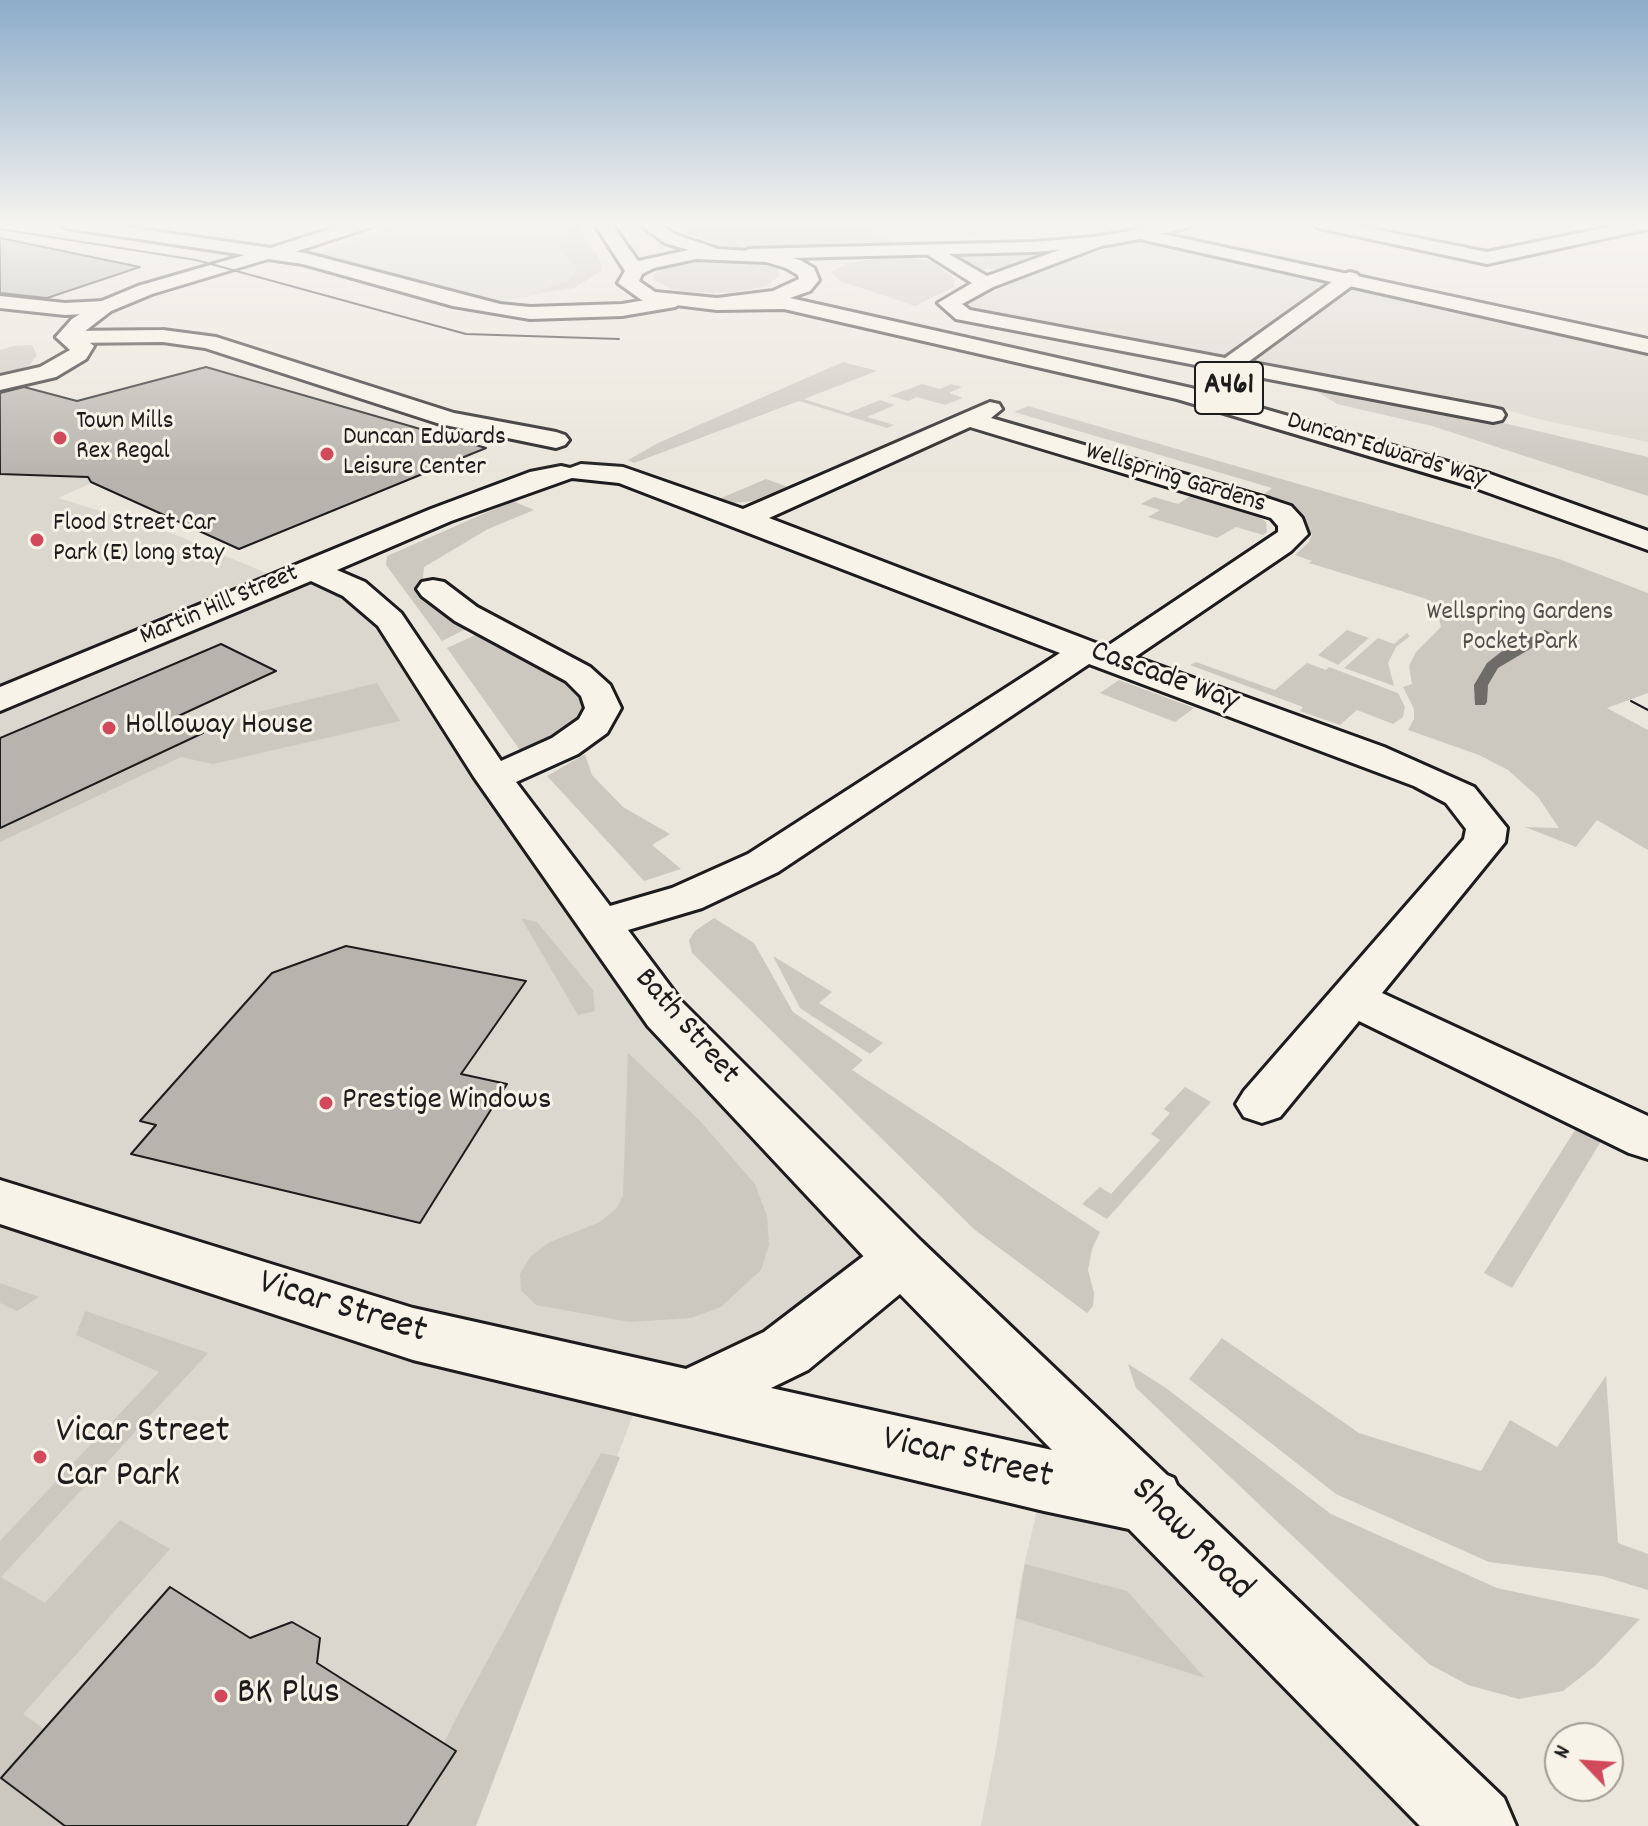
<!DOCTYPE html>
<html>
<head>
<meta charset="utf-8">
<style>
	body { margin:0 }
	#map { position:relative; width:1648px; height:1826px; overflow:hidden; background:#eae6dc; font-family:Dekko,sans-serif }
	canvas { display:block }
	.north { position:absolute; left:1544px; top:1722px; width:80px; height:80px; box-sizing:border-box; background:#f7f3e8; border:2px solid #9f9d96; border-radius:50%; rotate:295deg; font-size:22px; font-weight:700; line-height:32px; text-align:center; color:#1c1c1c }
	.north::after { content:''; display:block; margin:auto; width:28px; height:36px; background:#d1495b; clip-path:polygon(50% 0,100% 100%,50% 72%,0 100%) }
</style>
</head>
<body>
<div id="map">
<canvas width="1648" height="1826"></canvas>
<div class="north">N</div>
</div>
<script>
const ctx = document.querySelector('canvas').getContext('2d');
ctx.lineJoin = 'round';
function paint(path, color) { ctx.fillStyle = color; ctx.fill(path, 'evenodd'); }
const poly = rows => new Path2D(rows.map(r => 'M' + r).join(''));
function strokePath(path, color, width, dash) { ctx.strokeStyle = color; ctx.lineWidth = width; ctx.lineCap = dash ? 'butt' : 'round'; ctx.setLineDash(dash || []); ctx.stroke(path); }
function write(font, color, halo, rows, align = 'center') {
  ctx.font = font + ' Dekko,sans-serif'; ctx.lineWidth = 6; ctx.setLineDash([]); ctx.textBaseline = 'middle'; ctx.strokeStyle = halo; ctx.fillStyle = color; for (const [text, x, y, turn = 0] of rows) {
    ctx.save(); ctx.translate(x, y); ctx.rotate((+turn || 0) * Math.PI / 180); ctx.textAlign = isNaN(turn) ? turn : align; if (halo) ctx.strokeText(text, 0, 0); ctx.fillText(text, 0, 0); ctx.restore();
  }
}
paint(poly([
	[397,223,578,223,577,226,602,265,601,271,574,288,480,305,305,259],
	[855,223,1148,223,1110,231,982,237],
	[1146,241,1648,351,1648,442,1542,420,1480,402,982,312,967,305,1019,279,1124,242],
	[0,386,32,389,111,474,58,498,171,533,283,580,310,569,354,589,599,924,902,1259,786,1351,643,1389,476,1826,0,1826],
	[1044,1480,1150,1501,1476,1826,981,1826,997,1743,1021,1579]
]), '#dad7ce');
paint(poly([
	[492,223,576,225,597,255,602,265,601,271,574,288,531,293,567,282,577,271,576,265,563,255,560,249,564,228],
	[671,223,855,223,895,243,794,250,728,246,689,235],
	[1054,249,999,269,978,269,964,265,955,256,959,253],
	[894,255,930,261,954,278,954,287,915,306,840,281,831,272,845,264],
	[712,259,752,261,777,269,780,275,767,286,731,293,688,292,671,289,653,279,654,274,661,268],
	[32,345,37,355,30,365,0,376,0,350,13,346],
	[843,362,877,371,804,399,848,413,880,400,895,405,867,417,894,425,887,428,799,401,634,463,628,460,658,443],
	[922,384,940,389,951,384,962,387,949,393,963,398,945,405,917,397,908,401,890,396],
	[1324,389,1495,421,1648,457,1648,496,1432,426,1337,404,1318,392],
	[1028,406,1559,559,1648,593,1648,693,1607,708,1648,730,1648,850,1597,820,1576,847,1525,827,1559,828,1538,797,1508,770,1479,755,1408,730,1414,719,1414,709,1403,687,1412,684,1409,666,1416,652,1441,627,1436,607,1427,599,1309,563,1312,561,1295,555,1309,542,1312,535,1303,519,1294,512,1259,498,1272,488,1014,412],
	[766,479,788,487,753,501,733,503,719,499],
	[1192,495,1257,515,1266,522,1267,532,1263,535,1236,527,1217,538,1148,517,1160,510,1141,504,1154,497,1178,504],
	[513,501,534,510,488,529,424,567,422,587,470,627,442,641,386,565,387,556],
	[1347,630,1369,638,1338,665,1318,655],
	[482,632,542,664,587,699,587,710,569,730,522,753,447,648],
	[1407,633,1410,636,1396,647,1388,663,1394,686,1344,668,1378,638,1394,644],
	[1196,662,1275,690,1307,663,1326,670,1329,667,1398,693,1405,707,1403,717,1393,724,1357,710,1340,725,1300,711,1303,707,1190,665],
	[1119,680,1194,708,1175,722,1100,693],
	[377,683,400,721,213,764,181,757,0,842,0,813,55,787,69,796,246,715],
	[585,754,592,775,623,807,670,834,652,845,681,869,644,881,547,776],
	[521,918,537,922,593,990,595,1011,578,1015],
	[714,918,754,943,793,1012,863,1060,852,1070,1100,1232,1092,1249,1088,1270,1094,1293,1093,1306,1087,1313,975,1230,692,953,689,940,695,931],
	[773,956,832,992,819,1003,883,1043,870,1054,800,1008],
	[628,1053,700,1121,755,1184,767,1216,769,1245,761,1270,721,1307,691,1318,630,1322,536,1305,521,1290,520,1274,531,1256,550,1242,600,1222,617,1208,623,1196],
	[1185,1087,1211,1102,1107,1219,1082,1204,1100,1187,1111,1194,1160,1140,1151,1134,1170,1113,1164,1109],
	[1577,1127,1603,1138,1512,1288,1484,1273],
	[0,1283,39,1297,17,1311,0,1303],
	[85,1311,208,1353,1,1577,45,1603,120,1520,170,1549,23,1714,44,1729,2,1779,65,1826,0,1826,0,1541,159,1372,76,1335],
	[1222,1338,1359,1433,1481,1471,1510,1420,1557,1447,1606,1376,1618,1543,1648,1554,1648,1590,1602,1576,1489,1562,1336,1494,1189,1379],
	[1128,1364,1166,1388,1331,1514,1497,1588,1640,1619,1595,1666,1563,1691,1519,1699,1468,1685,1429,1664,1395,1633,1136,1388],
	[601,1453,620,1457,555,1617,476,1826,407,1826,456,1752,444,1743,455,1720],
	[1025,1564,1127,1591,1205,1678,1016,1618]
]), '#ccc8c0');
paint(poly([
	[1545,630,1552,634,1550,637,1498,668,1488,685,1487,702,1485,705,1475,705,1474,685,1487,663,1501,652,1545,630]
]), '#6d6c68');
const building = poly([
	[0,238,140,267,47,298,0,293,0,238],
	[206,367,486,448,239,549,91,482,88,477,0,474,0,393,24,387,77,401,206,367],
	[221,644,276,671,174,718,203,733,0,828,0,738,221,644],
	[346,946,526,981,461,1074,507,1084,420,1223,131,1154,156,1125,140,1121,272,973,346,946],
	[170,1587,250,1638,292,1622,320,1638,317,1663,456,1751,407,1826,65,1826,1,1778,170,1587]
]);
paint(building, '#b6b4ac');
strokePath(building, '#1c1c1c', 2);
const street = poly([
	[349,223,373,223,371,227,279,257,273,258,264,253,267,249,349,223],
	[1164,223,1191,223,1189,227,1140,239,1131,234,1134,230,1164,223],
	[1311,223,1343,223,1487,252,1628,223,1648,223,1648,229,1487,264,1319,228,1311,223],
	[1095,237,1104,242,1101,246,993,287,962,304,970,310,1225,358,1343,274,1350,272,1357,274,1360,278,1357,282,1248,362,1493,408,1502,410,1505,415,1502,420,1493,422,956,319,938,303,972,283,920,250,923,246,935,246,987,276,1095,237],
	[0,296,65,303,104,301,114,307,104,313,65,315,0,308,0,296],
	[163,330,216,337,454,413,556,432,565,435,569,440,565,445,556,448,440,424,205,348,163,342,67,343,56,337,67,331,163,330],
	[990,402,999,404,1002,409,991,418,1270,499,1291,506,1302,518,1308,534,1291,551,1135,657,1384,747,1474,787,1507,828,1505,842,1382,993,1648,1116,1648,1159,1629,1153,1359,1021,1280,1117,1262,1123,1244,1117,1236,1104,1244,1091,1464,839,1466,829,1446,803,1414,786,1089,664,778,872,702,908,628,930,682,1002,922,1242,931,1259,922,1276,902,1283,882,1276,648,1026,474,777,378,626,343,596,311,581,0,711,0,687,431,509,530,472,561,466,570,468,581,464,623,467,743,509,990,402],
	[970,427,1271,518,1278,526,1278,532,1106,647,769,518,970,427],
	[572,478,619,483,1060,653,748,854,672,888,610,906,516,782,578,754,607,733,621,708,610,685,590,667,477,607,444,582,433,580,422,582,417,589,422,596,455,621,566,681,581,696,585,708,579,719,552,738,501,761,401,613,365,582,337,570,451,521,572,478]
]);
const secondary = poly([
	[58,223,99,223,305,253,500,304,530,307,622,304,675,295,685,301,675,307,622,316,530,319,453,306,303,264,268,259,152,294,111,311,80,335,94,346,86,359,56,377,0,390,0,376,40,367,70,350,56,337,72,319,97,303,138,286,245,255,66,228,58,223],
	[1140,229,1648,339,1648,353,1140,239,1095,247,1033,252,749,259,740,254,749,249,1033,242,1095,237,1140,229],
	[0,1180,413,1308,686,1369,764,1332,882,1242,902,1235,922,1242,1167,1475,1174,1478,1177,1485,1504,1798,1516,1826,1420,1826,1129,1529,1044,1511,413,1360,0,1224,0,1180],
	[900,1294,1052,1450,771,1388,808,1370,900,1294]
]);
const highway = poly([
	[594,223,611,223,638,261,689,250,665,243,638,223,657,223,677,235,718,249,767,252,800,260,814,268,819,280,810,291,790,298,1191,388,1490,474,1648,531,1648,550,1470,486,1177,399,784,309,717,310,643,301,618,283,625,271,594,223],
	[696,259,766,262,786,268,798,275,799,279,773,291,717,298,655,292,639,281,642,274,654,268,696,259]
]);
strokePath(street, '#1c1c1c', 6);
strokePath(secondary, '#1c1c1c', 6);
strokePath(highway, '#1c1c1c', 6);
paint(street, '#f7f3e8');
paint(secondary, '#f7f3e8');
paint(highway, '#f7f3e8');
strokePath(poly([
	[0,229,196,260,466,334,619,339],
	[1631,701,1648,710]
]), '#1c1c1c', 2);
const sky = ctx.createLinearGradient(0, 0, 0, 478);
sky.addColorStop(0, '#8cacc9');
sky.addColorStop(0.47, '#f6f4ef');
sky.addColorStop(1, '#f6f4ef00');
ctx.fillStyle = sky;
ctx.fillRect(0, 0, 1648, 478);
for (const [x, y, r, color] of [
	[60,438,8,"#d1495b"],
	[327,454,8,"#d1495b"],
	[37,540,8,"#d1495b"],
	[109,728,8,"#d1495b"],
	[326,1103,8,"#d1495b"],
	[40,1457,8,"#d1495b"],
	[221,1696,8,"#d1495b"]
]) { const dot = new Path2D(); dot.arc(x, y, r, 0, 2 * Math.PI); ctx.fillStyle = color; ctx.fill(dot); strokePath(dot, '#f7f3e8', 3); }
write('26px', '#1c1c1c', '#f7f3e8', [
	["Town Mills",76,423],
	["Rex Regal",76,453],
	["Duncan Edwards",343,439],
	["Leisure Center",343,469],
	["Flood Street Car",53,525],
	["Park (E) long stay",53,555]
], 'left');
write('26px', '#1c1c1c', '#f7f3e8', [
	["Duncan Edwards Way",1386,452,17],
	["Wellspring Gardens",1175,480,17],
	["Martin Hill Street",220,607,-23]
]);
write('26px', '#51504d', '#f7f3e8', [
	["Wellspring Gardens",1520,614],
	["Pocket Park",1520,644]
]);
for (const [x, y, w] of [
	[1229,388,68]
]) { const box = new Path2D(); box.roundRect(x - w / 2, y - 26, w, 52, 6); ctx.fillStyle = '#f7f3e8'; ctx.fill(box); strokePath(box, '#1c1c1c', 2); }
write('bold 30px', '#1c1c1c', null, [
	["A461",1229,388]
]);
write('32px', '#1c1c1c', '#f7f3e8', [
	["Cascade Way",1164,679,20],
	["Bath Street",685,1028,49]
]);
write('32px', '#1c1c1c', '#f7f3e8', [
	["Holloway House",125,728],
	["Prestige Windows",342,1103]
], 'left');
write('38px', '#1c1c1c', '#f7f3e8', [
	["Vicar Street",342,1310,17],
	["Vicar Street",967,1461,13],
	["Shaw Road",1190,1541,45]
]);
write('38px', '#1c1c1c', '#f7f3e8', [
	["Vicar Street",56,1435],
	["Car Park",56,1479],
	["BK Plus",237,1696]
], 'left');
</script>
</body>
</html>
